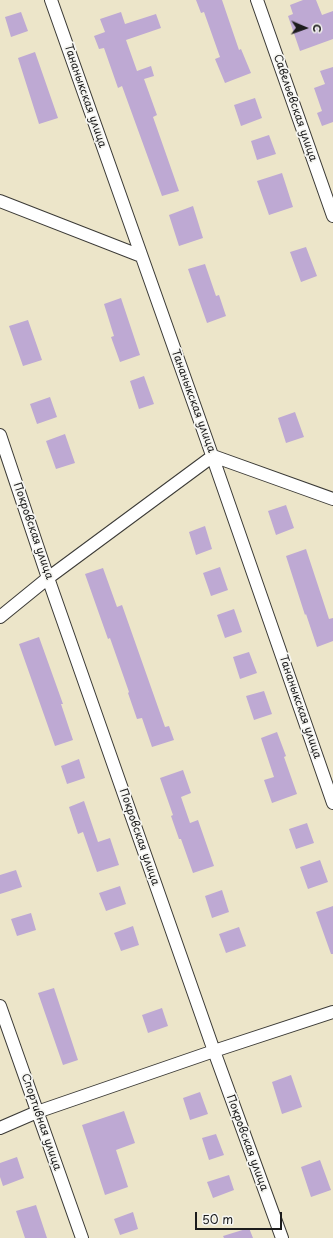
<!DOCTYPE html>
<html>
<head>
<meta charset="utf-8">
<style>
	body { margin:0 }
	#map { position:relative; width:333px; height:1238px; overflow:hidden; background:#ece5c9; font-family:"Playpen Sans",sans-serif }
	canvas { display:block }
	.north { position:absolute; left:285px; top:8px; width:40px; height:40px; -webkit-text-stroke:3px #f6f6f2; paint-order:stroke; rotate:92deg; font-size:11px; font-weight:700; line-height:16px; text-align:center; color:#1c1c1c }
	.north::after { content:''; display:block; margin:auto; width:14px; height:18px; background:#1c1c1c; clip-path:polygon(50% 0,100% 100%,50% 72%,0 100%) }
	.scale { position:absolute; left:195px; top:1212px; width:87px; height:18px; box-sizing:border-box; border:2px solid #1c1c1c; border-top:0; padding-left:5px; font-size:12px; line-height:14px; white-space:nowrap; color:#1c1c1c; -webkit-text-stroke:3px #f6f6f2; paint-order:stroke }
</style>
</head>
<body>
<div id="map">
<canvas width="333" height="1238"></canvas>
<div class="north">С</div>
<div class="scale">50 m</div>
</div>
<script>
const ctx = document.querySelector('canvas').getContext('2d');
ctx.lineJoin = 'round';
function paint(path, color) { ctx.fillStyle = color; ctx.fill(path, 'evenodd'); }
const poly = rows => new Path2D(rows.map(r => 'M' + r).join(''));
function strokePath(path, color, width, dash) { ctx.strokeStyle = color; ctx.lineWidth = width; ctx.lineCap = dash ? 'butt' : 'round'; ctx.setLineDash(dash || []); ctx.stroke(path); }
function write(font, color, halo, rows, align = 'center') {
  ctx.font = font + ' "Playpen Sans",sans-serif'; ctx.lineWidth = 3.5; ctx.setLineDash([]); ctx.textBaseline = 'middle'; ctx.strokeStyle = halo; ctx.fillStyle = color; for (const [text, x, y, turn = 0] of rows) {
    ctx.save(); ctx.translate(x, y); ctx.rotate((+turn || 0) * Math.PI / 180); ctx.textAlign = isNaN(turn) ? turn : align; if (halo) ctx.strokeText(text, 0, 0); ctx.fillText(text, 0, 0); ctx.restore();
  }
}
paint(poly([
	[196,0,222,0,239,50,241,49,251,73,225,83,215,59,220,57,204,12,201,13],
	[303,0,316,0,322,15,333,11,333,39,300,51,288,16,293,14,290,5],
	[21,12,28,31,11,37,5,17],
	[121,12,125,24,156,14,161,28,126,40,137,71,151,66,154,76,144,79,157,115,153,117,179,191,162,196,122,86,118,88,104,48,99,49,94,36,105,32,100,19],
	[35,52,58,118,39,124,18,58],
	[333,67,333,122,322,126,317,113,322,111,314,88,325,84,320,71],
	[255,98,262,118,241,126,234,105],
	[269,135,276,154,257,160,251,141],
	[282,173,293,207,269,215,257,181],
	[193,206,203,238,179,246,169,215],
	[306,247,317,276,301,282,290,252],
	[205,264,216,296,219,295,226,316,207,323,188,269],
	[121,298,140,355,120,362,111,337,114,336,104,304],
	[28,320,42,360,23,366,9,326],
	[144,376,154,404,139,409,130,381],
	[50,397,57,417,37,424,30,404],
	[295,412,304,437,286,443,278,418],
	[65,434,75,463,56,469,46,441],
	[286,505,294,528,276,535,268,511],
	[205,526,212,549,196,555,189,532],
	[306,549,329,619,333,618,333,641,317,647,306,614,305,615,286,556],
	[220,567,228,590,211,596,203,573],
	[103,568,117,607,122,605,165,727,169,726,174,740,152,747,142,718,137,719,128,693,129,692,110,638,108,639,85,574],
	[234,609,242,632,225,638,217,615],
	[39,637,63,704,61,704,73,740,55,746,19,644],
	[249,652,257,673,240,679,233,657],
	[264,691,272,714,254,720,246,696],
	[277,732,286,756,284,757,297,794,272,803,264,780,274,777,261,738],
	[79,759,85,778,67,784,61,766],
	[183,770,191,793,181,797,190,823,198,820,214,866,193,873,181,839,179,839,171,816,173,815,160,778],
	[84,801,98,842,110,838,119,865,97,872,83,832,78,834,69,807],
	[307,823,314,843,296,849,289,829],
	[320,860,328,882,308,889,300,867],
	[16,870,22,887,0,894,0,875],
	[120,886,126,904,106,911,99,893],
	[222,890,229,912,212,918,205,896],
	[333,906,333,954,331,954,316,912],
	[31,913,36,930,17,936,11,919],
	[133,926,139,945,121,951,114,933],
	[239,927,246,946,226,953,219,934],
	[54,988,78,1060,63,1065,38,993],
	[162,1008,168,1026,148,1033,142,1015],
	[291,1075,302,1107,282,1114,272,1082],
	[200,1092,208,1114,190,1120,183,1098],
	[124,1111,135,1143,116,1150,128,1187,105,1195,82,1125],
	[216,1134,224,1155,209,1160,202,1138],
	[17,1157,24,1178,3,1186,0,1177,0,1163],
	[320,1160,331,1190,311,1197,301,1167],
	[229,1175,234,1190,213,1198,207,1182],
	[36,1205,47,1238,25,1238,16,1211],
	[133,1212,138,1229,120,1235,114,1219],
	[249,1228,253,1238,224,1238,223,1236]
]), '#bea9d3');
const street = poly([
	[51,0,206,438,333,803],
	[257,0,333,216],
	[0,201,141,256],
	[0,435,48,578,214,1051,282,1238],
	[0,617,48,578,213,456,333,499],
	[0,1006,82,1238],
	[0,1128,37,1112,214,1051,333,1012]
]);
strokePath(street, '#3b3a36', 14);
strokePath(street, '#fff', 12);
write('11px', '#1c1c1c', '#f6f6f2', [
	["Тананыкская улица",85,96,71],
	["Савельевская улица",295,108,71],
	["Тананыкская улица",193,401,70],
	["Покровская улица",33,531,71],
	["Тананыкская улица",300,707,71],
	["Покровская улица",139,837,71],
	["Спортивная улица",41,1122,71],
	["Покровская улица",247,1143,70]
]);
</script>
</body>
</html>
